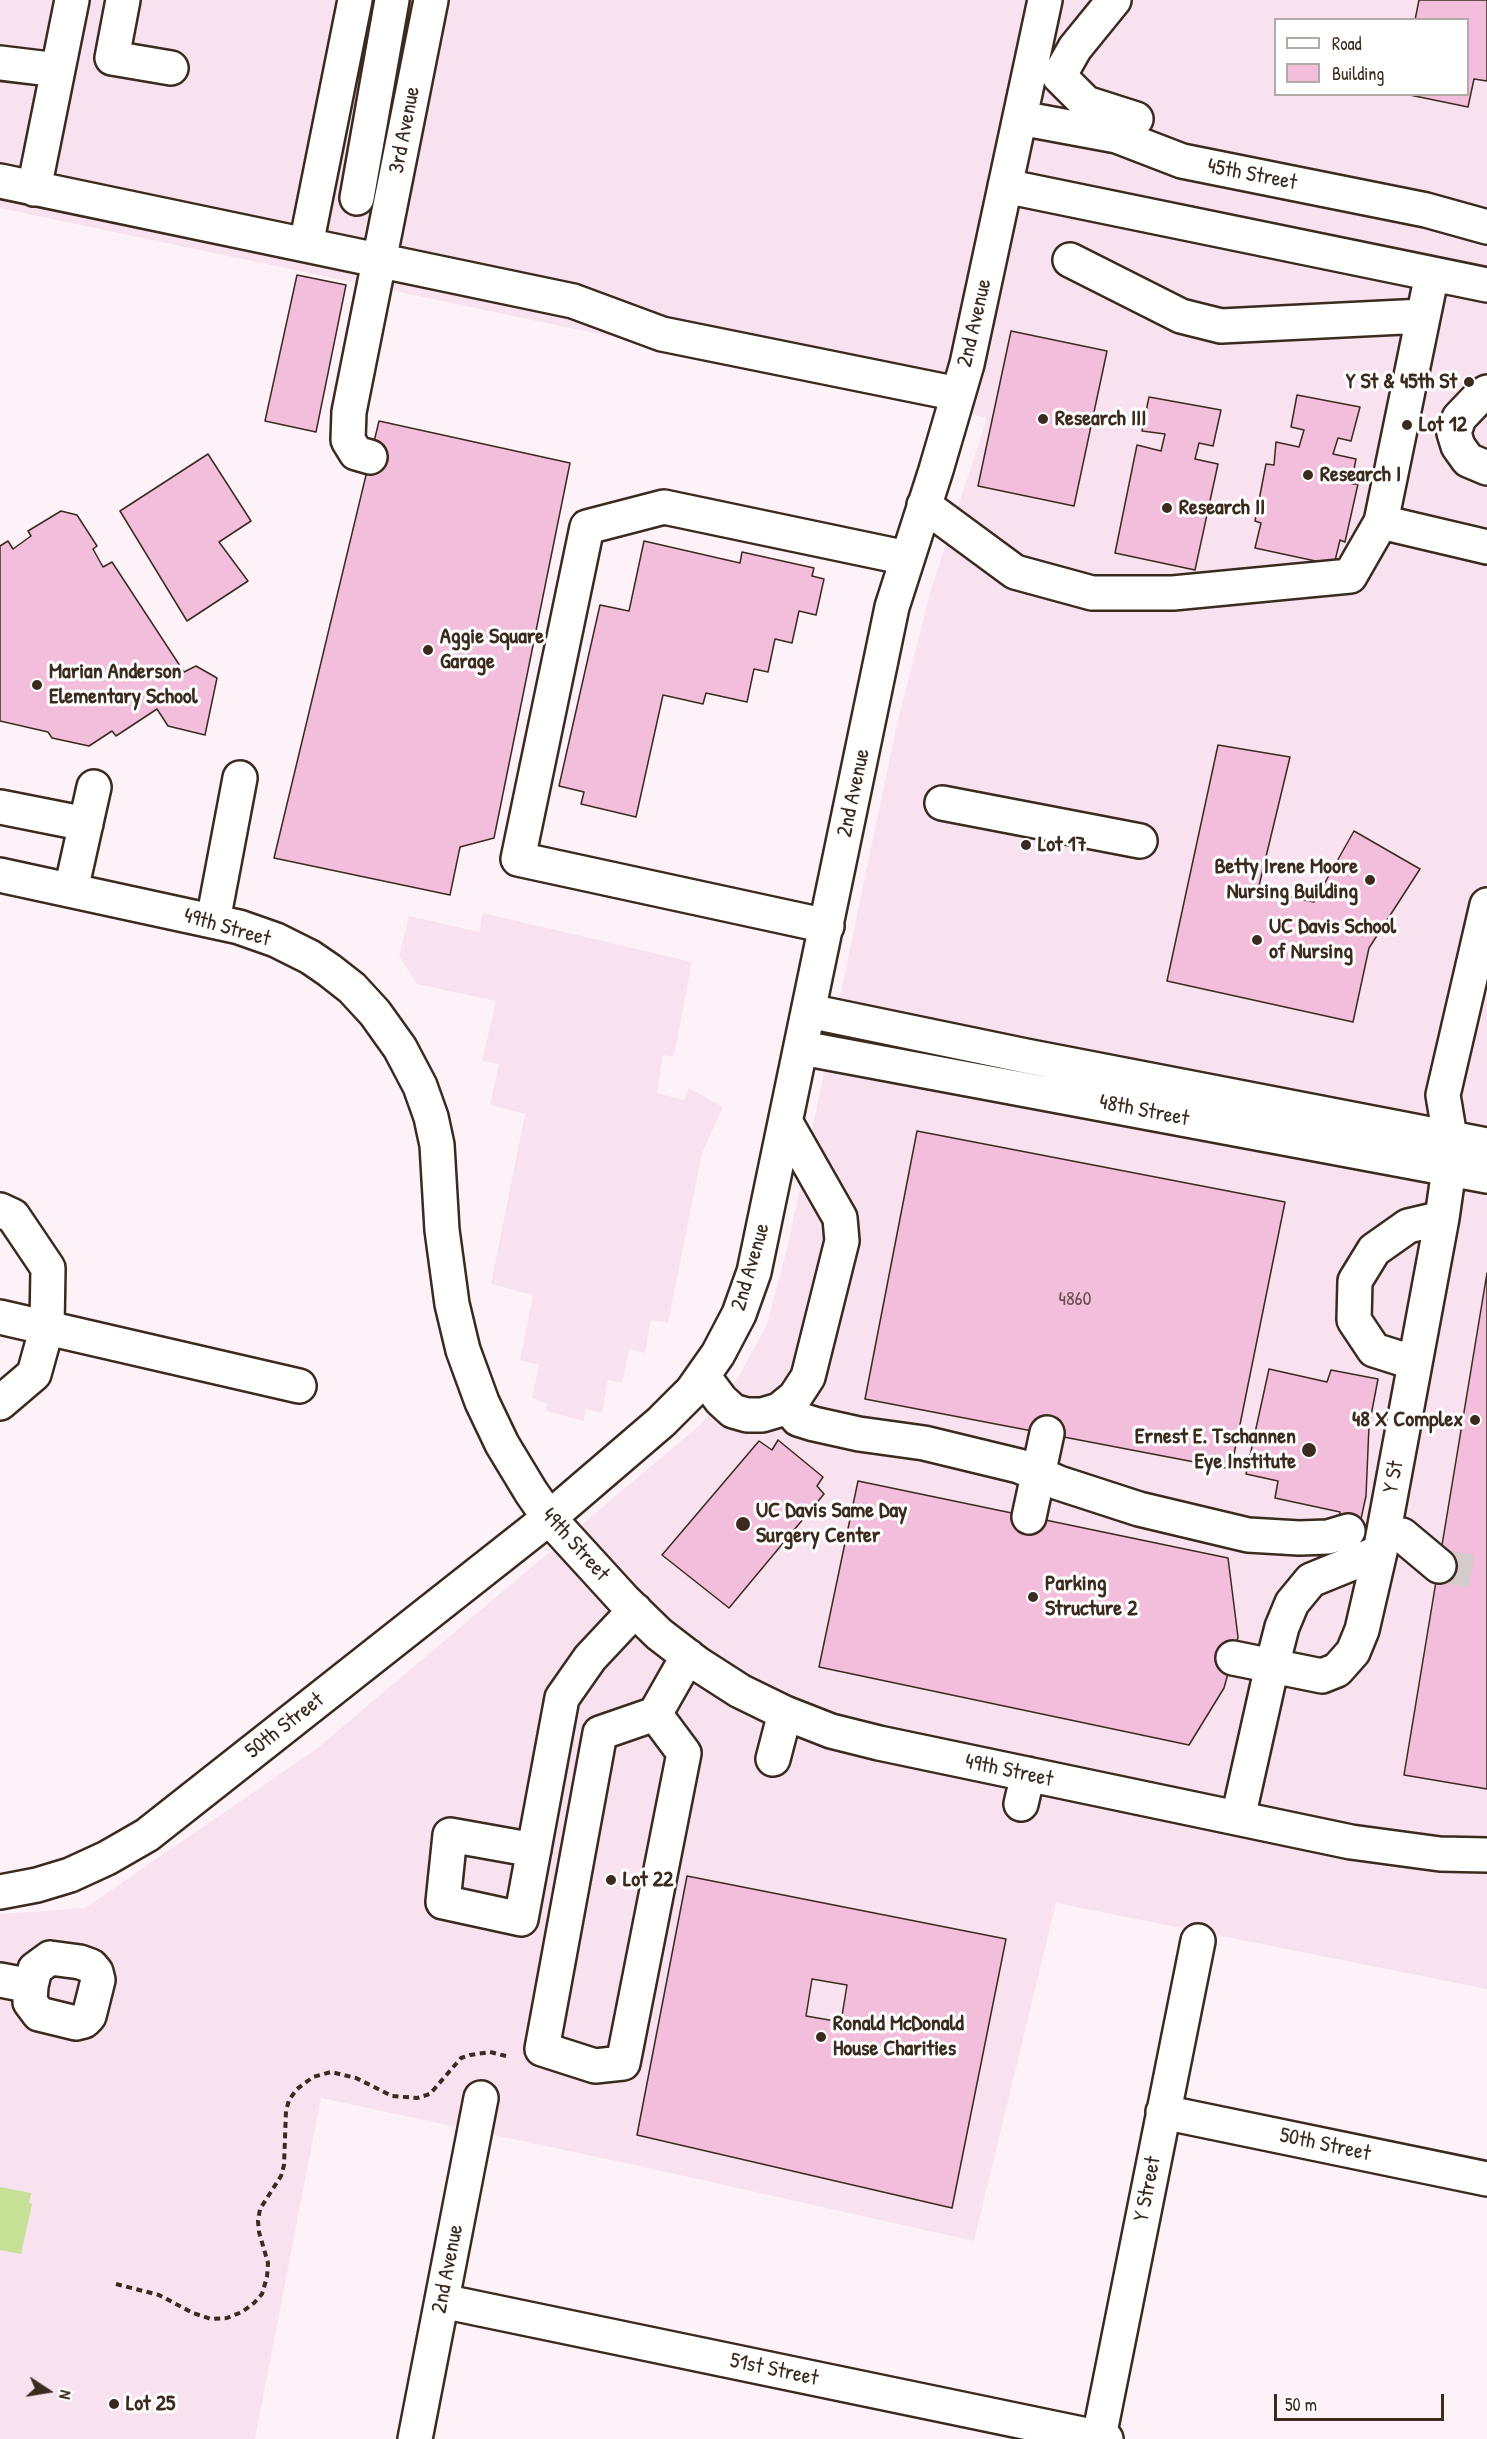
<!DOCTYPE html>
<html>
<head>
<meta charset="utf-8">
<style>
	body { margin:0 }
	#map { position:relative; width:1487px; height:2439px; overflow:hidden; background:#fcf2f8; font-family:"Patrick Hand",sans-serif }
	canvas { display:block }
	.legend { position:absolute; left:1274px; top:18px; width:195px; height:78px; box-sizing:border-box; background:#fff; border:2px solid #b1aaa5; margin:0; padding:8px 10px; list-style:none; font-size:18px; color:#3b2a1e }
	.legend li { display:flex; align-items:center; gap:12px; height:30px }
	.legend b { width:30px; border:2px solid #b1aaa5 }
	.north { position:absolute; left:18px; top:2361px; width:60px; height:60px; -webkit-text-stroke:4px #fff; paint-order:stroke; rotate:102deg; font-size:16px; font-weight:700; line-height:24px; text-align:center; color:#3b2a1e }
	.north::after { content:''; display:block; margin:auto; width:21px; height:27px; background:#3b2a1e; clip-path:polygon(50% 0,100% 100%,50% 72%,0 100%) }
	.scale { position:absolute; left:1274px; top:2394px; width:170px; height:27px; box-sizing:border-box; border:3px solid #3b2a1e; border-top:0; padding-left:8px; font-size:18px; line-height:21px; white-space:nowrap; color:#3b2a1e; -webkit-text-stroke:4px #fff; paint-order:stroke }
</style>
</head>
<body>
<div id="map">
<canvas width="1487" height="2439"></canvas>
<ul class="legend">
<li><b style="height:8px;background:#fff"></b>Road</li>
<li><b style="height:16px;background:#f2bedc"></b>Building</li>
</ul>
<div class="north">N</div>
<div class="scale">50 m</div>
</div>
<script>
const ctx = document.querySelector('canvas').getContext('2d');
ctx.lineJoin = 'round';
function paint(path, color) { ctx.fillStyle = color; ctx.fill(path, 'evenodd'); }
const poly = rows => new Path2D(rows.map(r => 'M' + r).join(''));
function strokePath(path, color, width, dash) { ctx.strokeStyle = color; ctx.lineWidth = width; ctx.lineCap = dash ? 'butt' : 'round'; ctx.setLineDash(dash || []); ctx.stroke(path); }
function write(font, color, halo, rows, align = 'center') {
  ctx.font = font + ' "Patrick Hand",sans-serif'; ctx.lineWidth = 6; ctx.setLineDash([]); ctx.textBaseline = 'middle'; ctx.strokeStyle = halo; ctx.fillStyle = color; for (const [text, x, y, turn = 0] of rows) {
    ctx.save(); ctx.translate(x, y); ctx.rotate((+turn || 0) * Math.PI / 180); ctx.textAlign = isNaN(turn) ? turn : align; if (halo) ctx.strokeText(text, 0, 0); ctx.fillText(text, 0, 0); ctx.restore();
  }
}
paint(poly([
	[0,0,1487,0,1487,1989,1056,1903,974,2241,644,2167,321,2098,255,2439,0,2439,0,1914,85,1908,315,1750,701,1424,738,1378,767,1324,788,1245,897,724,930,593,987,418,898,397,0,208],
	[1276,20,1468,20,1468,94,1276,94],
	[483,913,692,962,674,1057,663,1055,657,1093,684,1100,689,1088,723,1107,702,1153,668,1323,651,1320,645,1353,629,1349,622,1383,608,1380,602,1413,585,1409,584,1421,546,1411,547,1404,532,1398,539,1365,520,1360,533,1295,491,1284,525,1114,490,1105,499,1064,482,1061,496,1001,417,984,399,956,409,916,479,932]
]), '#f9e2f0');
paint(poly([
	[0,2187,31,2193,29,2203,32,2204,21,2254,0,2250]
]), '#c6e096');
const building = poly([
	[1419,0,1487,0,1487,81,1474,79,1468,107,1405,94,1468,94,1468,20,1415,20,1419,0],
	[297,275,346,285,316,432,265,421,297,275],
	[1011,331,1107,351,1074,506,978,486,1011,331],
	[1297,395,1360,407,1351,441,1338,438,1333,454,1356,459,1351,484,1358,484,1345,542,1340,540,1334,565,1255,548,1261,523,1255,521,1266,464,1274,465,1276,442,1299,447,1304,430,1291,427,1297,395],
	[1149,397,1221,410,1213,446,1199,443,1195,459,1218,464,1195,570,1115,553,1137,445,1161,451,1165,434,1142,431,1149,397],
	[379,421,570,463,494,838,460,847,450,895,274,858,379,421],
	[208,454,251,521,219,542,248,581,187,621,120,511,208,454],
	[61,511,77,515,97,546,93,549,103,567,112,562,184,672,196,666,217,678,205,735,168,726,157,709,116,736,112,731,89,746,52,738,48,732,0,721,0,546,8,541,13,549,31,536,28,531,61,511],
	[644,541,740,563,742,552,814,568,812,576,824,579,816,615,799,611,792,643,775,639,768,672,754,669,747,702,706,693,703,704,663,695,636,817,581,804,584,792,559,786,600,605,629,611,644,541],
	[1218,745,1290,757,1258,890,1314,902,1354,831,1420,869,1369,948,1353,1022,1167,981,1218,745],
	[917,1131,1285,1202,1231,1469,865,1399,917,1131],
	[1487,1273,1487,1789,1404,1775,1487,1273],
	[1269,1369,1327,1382,1331,1370,1378,1379,1369,1426,1366,1496,1357,1537,1338,1525,1340,1512,1275,1498,1278,1481,1246,1474,1269,1369],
	[778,1440,823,1477,817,1486,824,1494,729,1608,662,1555,759,1441,772,1450,778,1440],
	[858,1481,1228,1558,1238,1637,1224,1688,1189,1745,819,1667,858,1481],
	[687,1876,1006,1939,952,2208,637,2135,687,1876],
	[812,1979,847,1985,841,2022,806,2016,812,1979]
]);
paint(building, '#f2bedc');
strokePath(building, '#3b2a1e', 1.5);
strokePath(poly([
	[1439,1566,1487,1573]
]), '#d5cacc', 33, [33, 16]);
const minor = poly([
	[123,0,112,58,171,68],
	[1114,0,1075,48,1059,76,1086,103,1136,119],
	[0,63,58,70],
	[1020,118,1117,136,1182,161,1426,210,1487,227],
	[0,181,573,301,662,334,958,394],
	[1005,186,1487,285],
	[34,189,72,0],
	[357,198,392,0],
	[306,245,355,0],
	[1070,260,1181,316,1221,326,1423,316],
	[1487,392,1480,396,1459,418,1454,433,1458,446,1468,460,1487,468],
	[370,457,356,453,348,440,349,412,431,0],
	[924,505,1015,572,1092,593,1173,593,1350,576,1381,522,1432,274],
	[1381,522,1487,547],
	[942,803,1140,841],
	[0,807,86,824],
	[0,875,239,927,276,940,310,957,329,970,352,988,375,1013,400,1048,420,1086,431,1117,437,1145,442,1230,452,1304,463,1350,482,1402,502,1444,531,1492,549,1518,623,1599,659,1634,698,1664,740,1691,785,1713,831,1731,879,1743,1351,1842,1440,1854,1487,1855],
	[71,890,94,787],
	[213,921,240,778],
	[827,926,518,859,587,527,664,507,907,558],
	[809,1011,1026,1056,1487,1145],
	[802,1048,1487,1176],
	[0,1210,13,1216,48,1268,47,1327,34,1374,0,1403],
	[0,1317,299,1386],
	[1415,1363,1374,1350,1354,1320,1355,1281,1374,1250,1408,1226,1442,1218],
	[703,1376,721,1400,733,1411,747,1415,762,1415,779,1410,795,1397,808,1377,842,1241,840,1218,786,1123],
	[787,1404,798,1419,814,1424,859,1434,924,1443,1019,1466,1059,1483,1139,1509,1248,1535,1299,1538,1328,1537,1348,1531],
	[1029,1517,1047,1433],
	[1402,1535,1439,1566],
	[1233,1658,1322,1676,1337,1670,1353,1652,1362,1630,1380,1552,1442,1218,1449,1169,1450,1137,1443,1095,1487,905],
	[655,1714,600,1733,542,2049,595,2066,623,2063,684,1753,655,1714,688,1656],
	[773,1759,785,1713],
	[1021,1804,1028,1774],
	[1238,1818,1272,1666,1282,1627,1292,1603,1311,1580,1380,1552],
	[534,1850,450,1835,443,1902,521,1919,562,1698,590,1658,635,1610],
	[0,1892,37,1885,70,1875,107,1858,147,1835,549,1518,661,1422,692,1391,718,1354,739,1314,754,1272,892,607,936,470,967,364,1045,0],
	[50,1958,80,1962,91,1966,96,1972,98,1980,89,2016,84,2021,76,2023,39,2014,30,2002,31,1986,35,1969,50,1958],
	[0,1980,31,1986],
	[1163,2112,1487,2179],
	[442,2301,1106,2439],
	[1099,2437,1198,1941],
	[415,2439,481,2098]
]);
strokePath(minor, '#3b2a1e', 38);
strokePath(poly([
	[116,2284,159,2295,193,2313,211,2319,227,2318,242,2312,254,2303,262,2294,267,2277,268,2263,259,2232,258,2221,260,2209,281,2176,284,2165,286,2111,289,2100,297,2089,313,2077,331,2072,356,2078,392,2096,417,2098,430,2094,461,2058,470,2055,490,2052,506,2056]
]), '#3b2a1e', 4, [6, 4.5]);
strokePath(minor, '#fff', 33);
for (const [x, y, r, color] of [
	[1469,382,6,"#3b2a1e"],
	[1043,419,6,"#3b2a1e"],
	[1407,425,6,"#3b2a1e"],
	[1308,475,6,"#3b2a1e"],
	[1167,508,6,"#3b2a1e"],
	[428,650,6,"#3b2a1e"],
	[37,685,6,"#3b2a1e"],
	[1026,845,6,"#3b2a1e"],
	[1370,880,6,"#3b2a1e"],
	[1257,940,6,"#3b2a1e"],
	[1475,1420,6,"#3b2a1e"],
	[1309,1450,8,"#3b2a1e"],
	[743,1524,8,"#3b2a1e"],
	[1033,1597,6,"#3b2a1e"],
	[611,1880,6,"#3b2a1e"],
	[821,2037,6,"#3b2a1e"],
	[114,2404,6,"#3b2a1e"]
]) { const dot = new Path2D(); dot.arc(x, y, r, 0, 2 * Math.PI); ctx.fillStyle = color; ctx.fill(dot); strokePath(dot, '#fff', 2); }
write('20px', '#694f4e', null, [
	["4860",1075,1300]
]);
write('22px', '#3b2a1e', '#fff', [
	["3rd Avenue",405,130,-79],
	["45th Street",1252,175,11],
	["2nd Avenue",975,323,-77],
	["2nd Avenue",854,793,-78],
	["49th Street",227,928,16],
	["48th Street",1144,1111,11],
	["2nd Avenue",751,1267,-74],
	["Y St",1394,1477,-80],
	["49th Street",575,1545,48],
	["50th Street",285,1726,-38],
	["49th Street",1009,1771,12],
	["50th Street",1325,2145,12],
	["Y Street",1148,2189,-79],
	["2nd Avenue",448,2269,-79],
	["51st Street",774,2370,12]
]);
write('bold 22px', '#3b2a1e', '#fff', [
	["Y St & 45th St",1457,382,"right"],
	["Research III",1055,419],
	["Lot 12",1419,425],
	["Research I",1320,475],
	["Research II",1179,508],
	["Aggie Square",440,637],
	["Garage",440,662],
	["Marian Anderson",49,672],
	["Elementary School",49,697],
	["Lot 17",1038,845],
	["Betty Irene Moore",1358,867,"right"],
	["Nursing Building",1358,892,"right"],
	["UC Davis School",1269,927],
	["of Nursing",1269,952],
	["48 X Complex",1463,1420,"right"],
	["Ernest E. Tschannen",1296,1437,"right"],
	["Eye Institute",1296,1462,"right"],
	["UC Davis Same Day",756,1511],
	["Surgery Center",756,1536],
	["Parking",1045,1584],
	["Structure 2",1045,1609],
	["Lot 22",623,1880],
	["Ronald McDonald",833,2024],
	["House Charities",833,2049],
	["Lot 25",126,2404]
], 'left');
</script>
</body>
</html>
